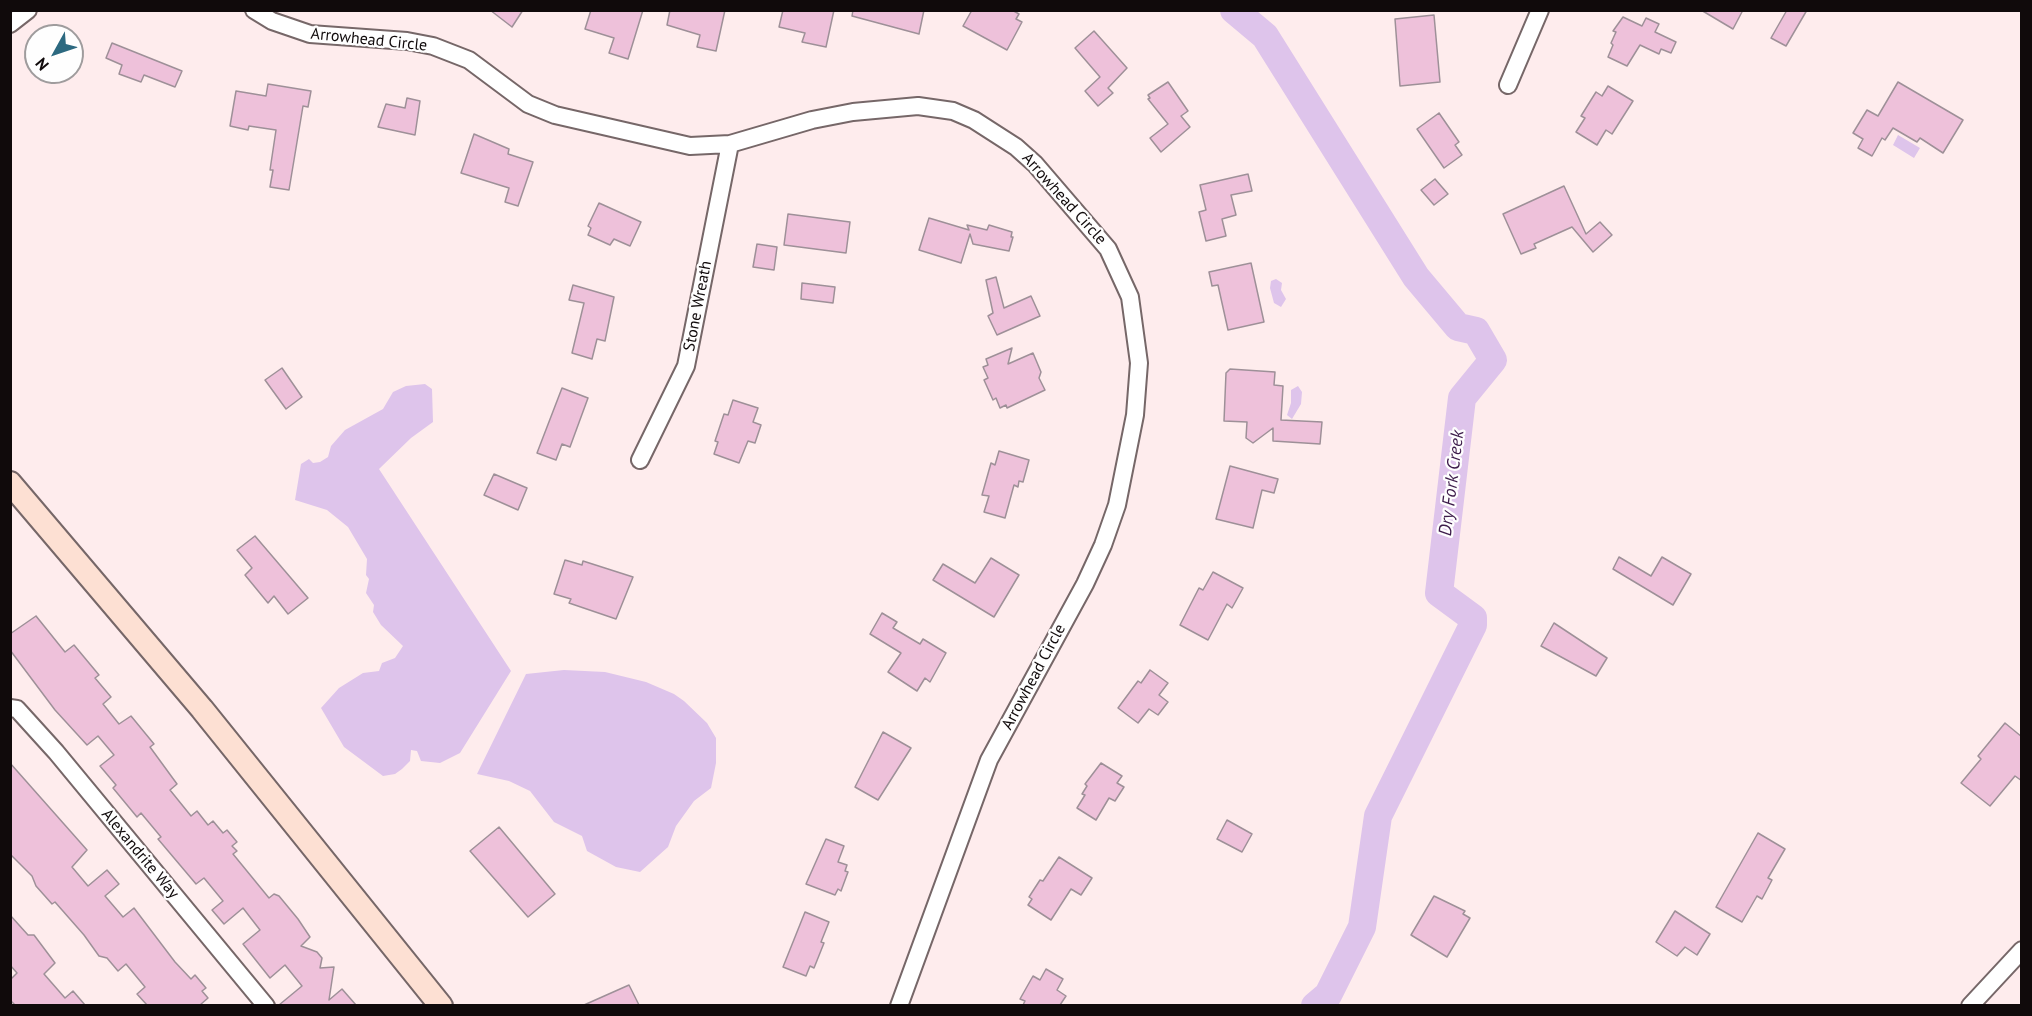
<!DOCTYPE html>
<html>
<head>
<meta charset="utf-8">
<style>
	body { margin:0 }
	#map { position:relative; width:2032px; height:1016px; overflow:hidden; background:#feeced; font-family:"PT Sans",sans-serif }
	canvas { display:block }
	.frame { position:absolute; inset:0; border:12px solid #100a0b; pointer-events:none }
	.north { position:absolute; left:24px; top:24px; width:60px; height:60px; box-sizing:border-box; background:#fefefe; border:2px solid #9f9c9d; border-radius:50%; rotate:230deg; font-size:16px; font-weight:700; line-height:24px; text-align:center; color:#100a0b }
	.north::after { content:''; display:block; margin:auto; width:21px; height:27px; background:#2c6980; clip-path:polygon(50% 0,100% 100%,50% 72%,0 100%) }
</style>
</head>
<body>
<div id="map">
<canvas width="2032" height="1016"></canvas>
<div class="frame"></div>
<div class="north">N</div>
</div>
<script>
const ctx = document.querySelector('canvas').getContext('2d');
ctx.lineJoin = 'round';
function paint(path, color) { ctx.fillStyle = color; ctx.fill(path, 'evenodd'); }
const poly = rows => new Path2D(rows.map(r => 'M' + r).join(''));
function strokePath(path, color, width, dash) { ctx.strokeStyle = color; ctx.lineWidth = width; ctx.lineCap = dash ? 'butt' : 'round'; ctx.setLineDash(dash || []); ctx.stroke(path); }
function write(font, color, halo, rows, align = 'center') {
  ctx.font = font + ' "PT Sans",sans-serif'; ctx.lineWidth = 4.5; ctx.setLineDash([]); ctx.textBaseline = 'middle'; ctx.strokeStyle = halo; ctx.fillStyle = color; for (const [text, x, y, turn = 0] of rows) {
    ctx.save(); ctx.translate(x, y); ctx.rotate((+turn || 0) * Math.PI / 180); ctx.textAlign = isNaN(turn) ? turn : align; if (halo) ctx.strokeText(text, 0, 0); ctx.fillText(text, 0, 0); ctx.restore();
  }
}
paint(poly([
	[1898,135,1920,148,1914,158,1893,145],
	[1276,279,1282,283,1281,290,1286,299,1281,307,1274,303,1270,288,1271,281],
	[425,384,432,389,433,422,411,438,379,469,511,671,460,753,440,763,421,761,417,751,411,750,410,761,402,769,395,774,383,776,344,747,321,708,339,688,363,673,379,671,382,663,395,658,403,646,381,625,373,612,374,605,366,593,369,579,366,575,367,559,348,527,327,510,295,500,301,464,309,459,313,463,320,462,328,457,331,446,345,430,383,409,393,392,406,386],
	[1298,386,1302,392,1301,404,1292,419,1287,415,1291,403,1291,390],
	[564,670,605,672,646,682,674,694,684,701,707,723,716,738,716,763,711,788,694,801,676,826,668,847,640,872,616,867,587,851,582,836,554,822,530,791,509,781,477,774,526,674]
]), '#dec4eb');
strokePath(poly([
	[1234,10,1265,36,1416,277,1458,327,1476,331,1493,360,1462,398,1439,593,1473,618,1473,625,1378,816,1362,927,1328,995,1315,1006]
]), '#dec4eb', 28);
const building = poly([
	[490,10,523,10,512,27,490,10],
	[591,10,643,10,628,59,609,53,614,38,585,29,591,10],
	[670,10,725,10,716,51,697,47,700,35,667,25,670,10],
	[783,10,834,10,826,47,802,42,805,33,779,27,783,10],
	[853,10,924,10,919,34,852,16,853,10],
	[972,10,1012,10,1019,14,1016,19,1022,22,1007,50,963,26,972,10],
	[1701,10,1743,10,1733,29,1701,10],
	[1787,10,1807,10,1786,46,1771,38,1787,10],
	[1434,15,1440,82,1400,86,1395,19,1434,15],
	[1623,17,1642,26,1646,18,1659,24,1655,32,1676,42,1671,53,1661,49,1659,54,1640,45,1627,66,1608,57,1613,45,1611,43,1616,32,1613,31,1623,17],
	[1094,31,1127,68,1108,88,1113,93,1098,106,1085,91,1100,77,1075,48,1094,31],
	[112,43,182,71,175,87,144,75,141,82,119,74,122,65,106,58,112,43],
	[1168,82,1188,111,1181,116,1190,127,1161,152,1150,138,1168,124,1148,99,1150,98,1148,95,1168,82],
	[1898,82,1963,120,1943,153,1920,138,1917,142,1893,128,1885,140,1882,138,1872,156,1858,148,1863,139,1853,133,1867,110,1878,116,1898,82],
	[268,84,311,91,308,107,303,106,289,190,270,187,273,170,270,170,276,130,249,126,248,130,230,126,236,91,266,96,268,84],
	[1608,86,1633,101,1612,134,1606,130,1597,145,1576,132,1585,118,1581,116,1596,92,1602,96,1608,86],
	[407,98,420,101,415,135,378,127,386,104,405,108,407,98],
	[1439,113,1459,142,1455,145,1462,155,1444,168,1417,129,1439,113],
	[474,134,509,149,508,154,533,162,518,206,505,202,509,188,461,173,474,134],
	[1248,174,1252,191,1231,195,1236,215,1222,219,1226,236,1206,241,1199,212,1206,210,1200,185,1248,174],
	[1435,179,1448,194,1434,205,1421,190,1435,179],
	[1564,186,1586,234,1600,222,1612,235,1593,252,1572,227,1534,244,1536,248,1521,254,1503,214,1564,186],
	[599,203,641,222,630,246,614,239,610,245,588,235,591,228,588,226,599,203],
	[788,214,850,222,846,253,784,245,788,214],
	[929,218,969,230,967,225,987,230,989,225,1012,232,1011,237,1013,237,1009,251,973,244,970,234,961,263,919,250,929,218],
	[757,244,777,247,774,270,753,267,757,244],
	[1251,263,1264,322,1228,330,1218,285,1212,286,1209,272,1251,263],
	[996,277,1004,308,1031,296,1040,316,997,335,988,316,993,313,986,280,996,277],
	[802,283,835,287,833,303,801,299,802,283],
	[573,285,614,297,605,341,597,339,592,359,572,353,584,303,569,300,573,285],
	[1012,348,1008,364,1033,353,1041,372,1039,378,1045,390,1007,408,1006,405,1000,408,996,398,993,400,984,380,988,378,983,367,988,365,986,359,1012,348],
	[282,368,302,397,286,409,265,380,282,368],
	[1230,369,1275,372,1274,385,1283,386,1281,420,1322,422,1320,444,1273,441,1273,428,1253,443,1246,438,1247,422,1224,421,1226,373,1230,369],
	[562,388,588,398,570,447,562,444,556,460,537,453,562,388],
	[733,400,758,408,753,422,761,425,755,443,748,441,739,463,714,454,718,442,715,441,724,414,728,415,733,400],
	[999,451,1029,460,1023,482,1019,481,1018,487,1014,485,1005,518,984,512,989,496,982,495,991,463,995,465,999,451],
	[1230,466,1278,479,1274,493,1262,490,1253,528,1216,519,1230,466],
	[494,474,527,488,518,510,484,495,494,474],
	[255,536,308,598,288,614,274,596,268,603,245,575,252,568,237,550,255,536],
	[1619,557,1651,576,1662,557,1691,574,1673,605,1613,569,1619,557],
	[991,558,1019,575,994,617,933,580,943,564,975,583,991,558],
	[565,560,582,565,583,561,633,577,616,619,569,603,571,599,554,594,565,560],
	[1213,572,1243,588,1232,608,1227,604,1208,640,1180,625,1199,588,1203,590,1213,572],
	[882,613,897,622,893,628,920,644,923,639,946,653,930,682,925,678,917,691,888,672,901,653,870,634,882,613],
	[36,616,65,652,74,645,99,675,95,678,111,697,103,704,119,724,131,716,154,744,150,747,177,784,170,790,191,816,197,811,208,825,213,821,223,833,227,830,237,842,232,846,237,851,233,854,269,898,274,894,279,896,298,919,310,937,301,946,317,952,322,958,320,968,334,967,329,1000,342,989,356,1005,279,1005,302,986,285,965,270,978,243,944,260,930,243,908,224,924,212,910,223,901,204,878,196,884,158,839,161,837,141,813,137,817,113,788,116,785,100,766,114,755,98,736,87,745,55,710,10,650,10,634,36,616],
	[1554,623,1607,658,1596,676,1541,646,1554,623],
	[1150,670,1168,683,1159,695,1168,702,1158,715,1149,709,1138,723,1118,708,1138,681,1141,683,1150,670],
	[2005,723,2022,737,2022,781,2015,776,1990,806,1961,783,1981,759,1978,756,2005,723],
	[883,732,911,748,878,800,855,787,883,732],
	[10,763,87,850,72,867,88,886,107,870,119,884,105,896,123,917,134,908,175,962,191,979,195,975,206,988,202,991,208,998,200,1005,147,1005,137,994,145,987,126,964,118,971,107,958,99,956,84,935,55,902,52,904,36,886,32,876,10,854,10,763],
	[1101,763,1122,776,1117,783,1124,787,1115,801,1109,798,1096,820,1077,808,1085,795,1082,794,1087,786,1085,784,1101,763],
	[1227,820,1252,834,1242,852,1217,839,1227,820],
	[499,827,555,894,528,917,470,851,499,827],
	[1758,833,1785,849,1768,878,1772,880,1762,899,1757,896,1742,922,1716,907,1758,833],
	[826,839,844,846,838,862,847,865,845,871,848,872,841,891,838,889,835,895,806,884,826,839],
	[1059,857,1092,878,1081,895,1071,889,1051,920,1028,905,1032,899,1029,897,1040,880,1043,881,1059,857],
	[1434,896,1465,911,1463,914,1470,918,1447,957,1411,935,1434,896],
	[1675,911,1710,934,1697,955,1685,947,1677,956,1656,942,1675,911],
	[805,912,829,922,821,942,824,943,814,968,810,966,806,976,783,967,805,912],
	[10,915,28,935,34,935,55,963,44,974,65,998,73,991,85,1005,15,1005,10,1000,10,980,17,973,10,965,10,915],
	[1046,969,1063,979,1057,990,1066,996,1060,1005,1023,1005,1025,1001,1020,999,1033,976,1040,980,1046,969],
	[629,985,639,1005,584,1005,629,985]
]);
paint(building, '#eec1da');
strokePath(building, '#9e9098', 1.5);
const street = poly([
	[254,10,272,21,310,34,407,41,433,46,469,60,528,104,555,115,690,146,730,144,812,120,853,112,918,106,953,111,974,120,1016,147,1035,164,1108,249,1130,297,1139,363,1135,415,1117,505,1103,545,1085,584,989,760,899,1006],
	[10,24,28,10],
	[1508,85,1540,10],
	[640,460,686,366,730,144],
	[10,708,17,709,56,752,266,1006],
	[1970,1006,2022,950]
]);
const secondary = poly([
	[10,483,202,709,441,1006]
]);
strokePath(street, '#766768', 20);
strokePath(secondary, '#766768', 26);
strokePath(street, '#fff', 16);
strokePath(secondary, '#fde0d3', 22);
write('16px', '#100a0b', '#fefefe', [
	["Arrowhead Circle",369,40,6],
	["Arrowhead Circle",1064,199,48],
	["Stone Wreath",698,306,-79],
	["Arrowhead Circle",1034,677,-62],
	["Alexandrite Way",140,854,50]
]);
write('italic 18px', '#3c1b4a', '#fefefe', [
	["Dry Fork Creek",1452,483,-83]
]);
</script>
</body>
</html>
